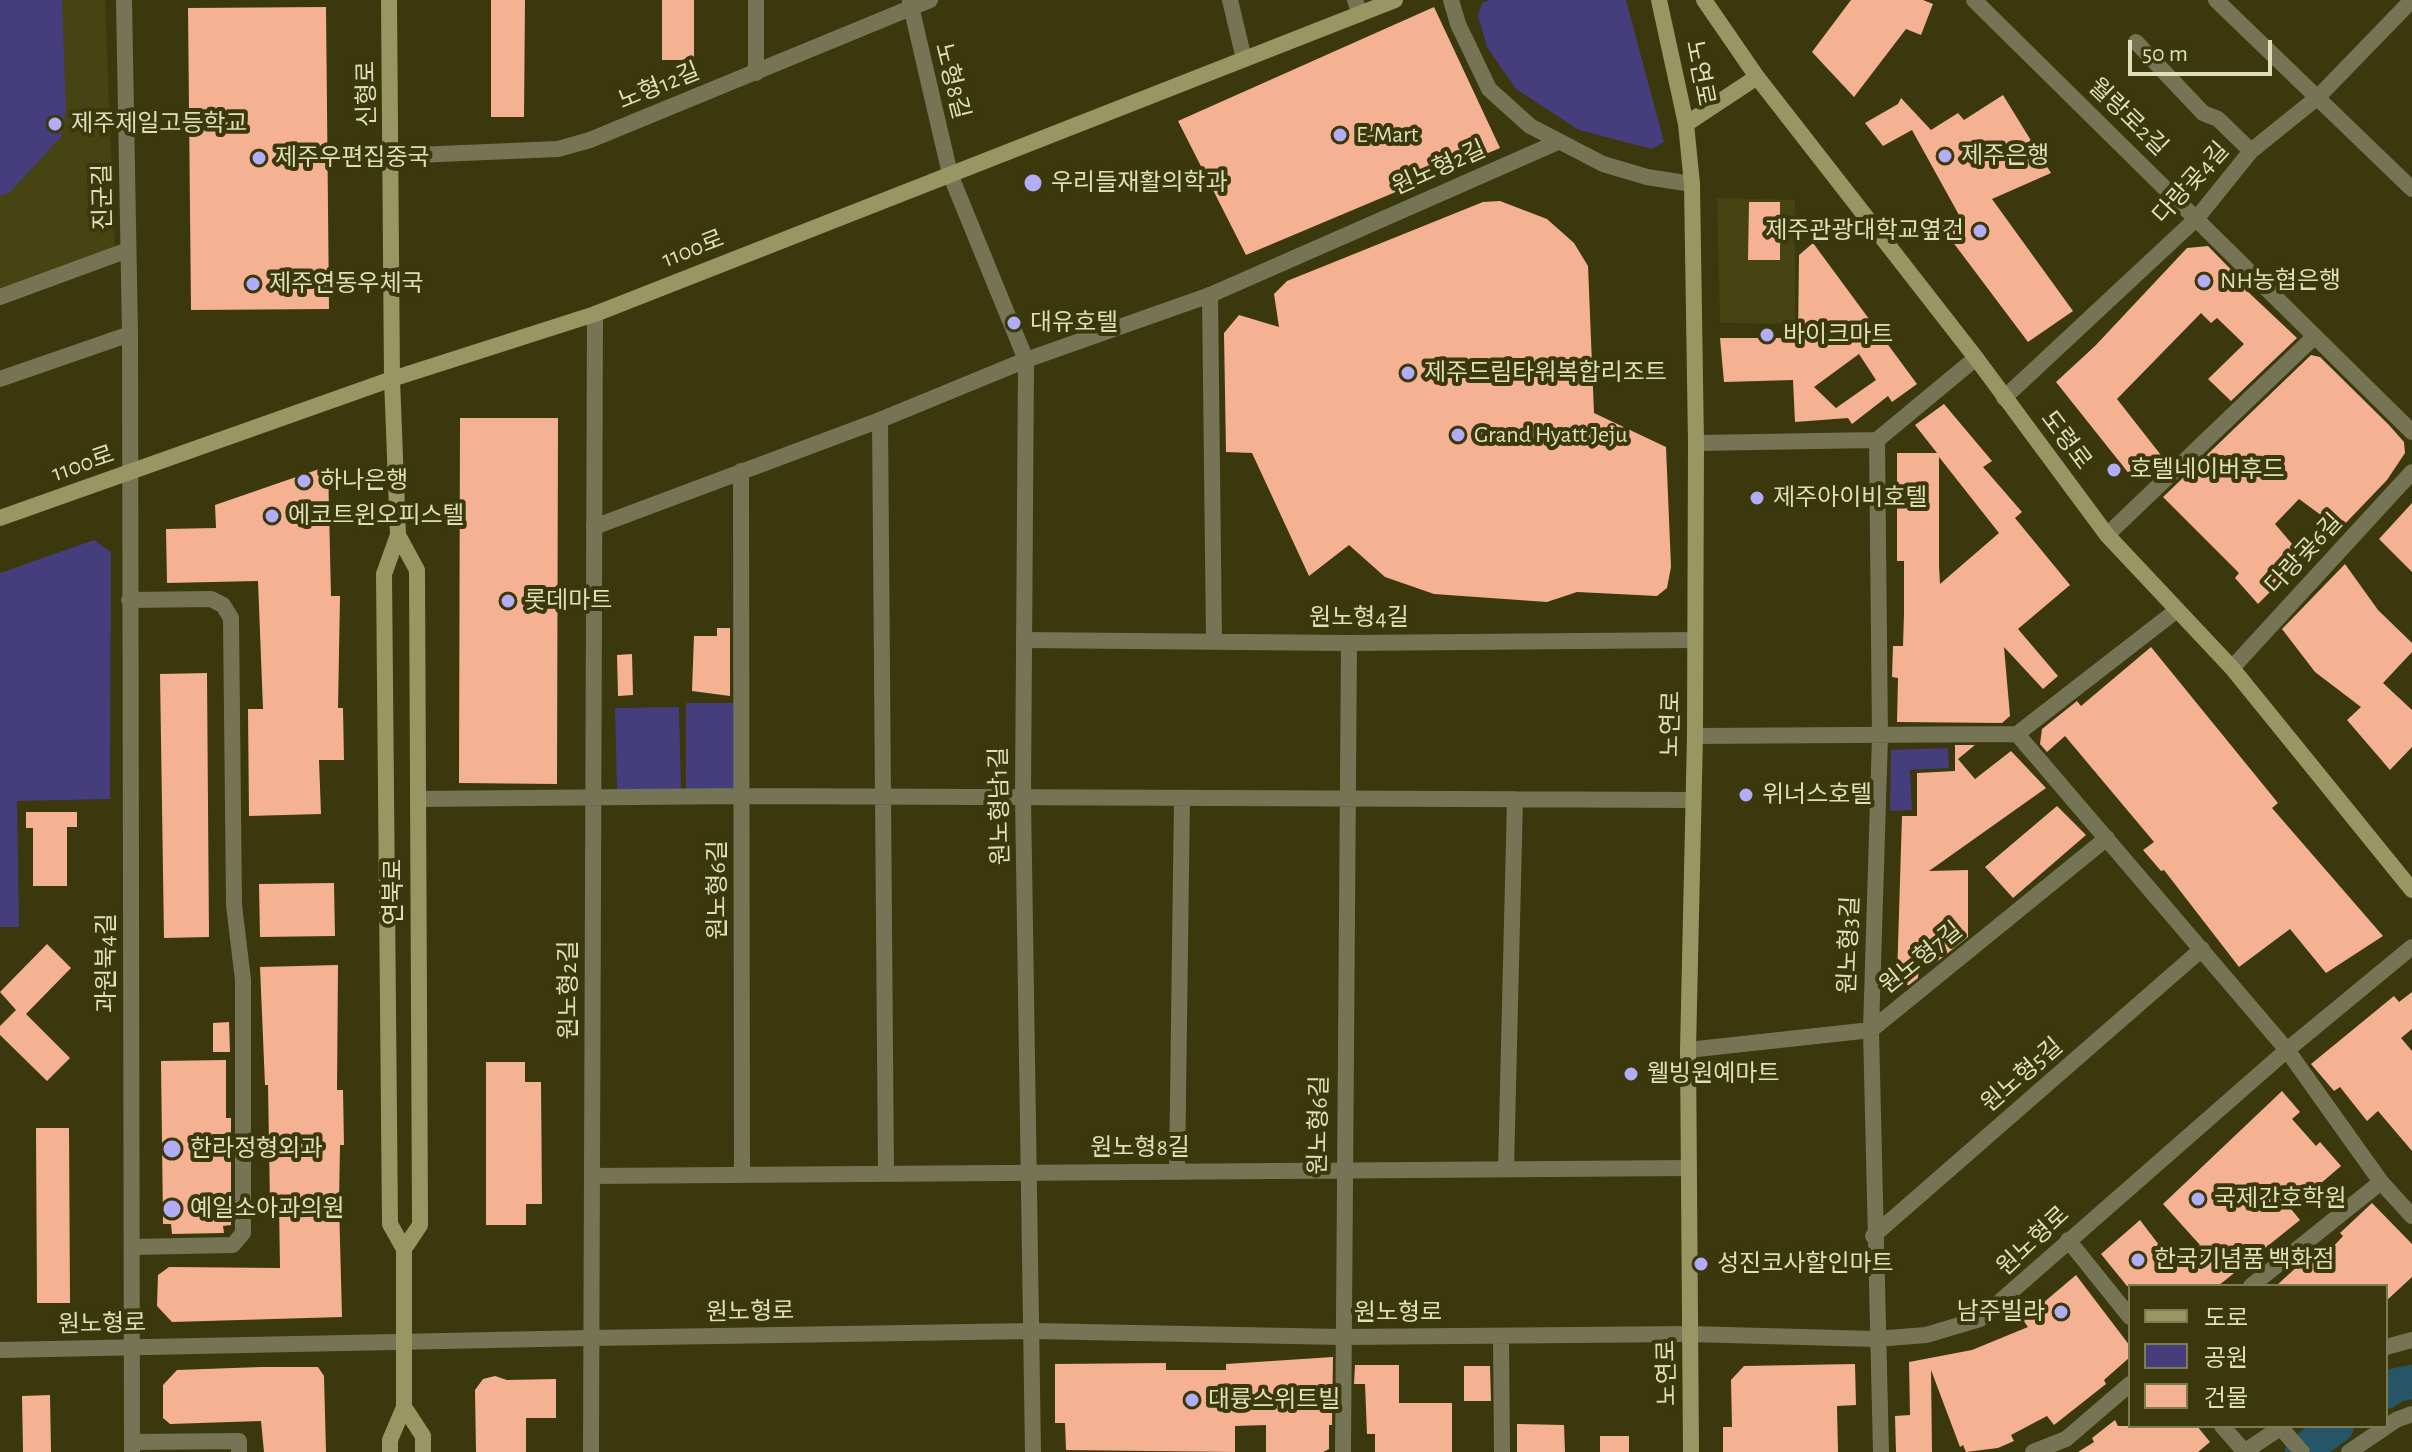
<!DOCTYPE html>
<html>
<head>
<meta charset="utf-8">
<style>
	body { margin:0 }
	#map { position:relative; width:2412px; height:1452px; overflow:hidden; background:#3a380c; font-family:"Alegreya Sans","Noto Sans KR",sans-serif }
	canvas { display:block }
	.legend { position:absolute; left:2128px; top:1284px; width:260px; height:144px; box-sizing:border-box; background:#3a380c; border:2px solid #7c7b51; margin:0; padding:10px 14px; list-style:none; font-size:24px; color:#dfdfb8 }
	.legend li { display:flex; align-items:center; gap:16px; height:40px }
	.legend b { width:40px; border:2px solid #7c7b51 }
	.scale { position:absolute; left:2128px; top:40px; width:144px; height:36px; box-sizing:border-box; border:4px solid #dfdfb8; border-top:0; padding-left:10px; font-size:24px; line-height:28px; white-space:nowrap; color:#dfdfb8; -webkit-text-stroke:6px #3a380c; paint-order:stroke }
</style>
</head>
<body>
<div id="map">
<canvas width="2412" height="1452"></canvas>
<ul class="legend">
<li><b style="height:10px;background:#989764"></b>도로</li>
<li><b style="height:22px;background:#453d7c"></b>공원</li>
<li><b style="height:22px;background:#f4b293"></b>건물</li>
</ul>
<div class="scale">50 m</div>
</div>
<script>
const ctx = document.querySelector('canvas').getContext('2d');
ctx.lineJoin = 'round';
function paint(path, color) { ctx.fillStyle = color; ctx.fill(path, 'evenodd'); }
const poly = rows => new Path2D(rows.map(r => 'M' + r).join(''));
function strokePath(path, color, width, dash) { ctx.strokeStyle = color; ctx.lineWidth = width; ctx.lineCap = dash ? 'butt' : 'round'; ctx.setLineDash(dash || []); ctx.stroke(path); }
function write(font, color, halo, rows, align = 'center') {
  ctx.font = font + ' "Alegreya Sans","Noto Sans KR",sans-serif'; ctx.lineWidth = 8; ctx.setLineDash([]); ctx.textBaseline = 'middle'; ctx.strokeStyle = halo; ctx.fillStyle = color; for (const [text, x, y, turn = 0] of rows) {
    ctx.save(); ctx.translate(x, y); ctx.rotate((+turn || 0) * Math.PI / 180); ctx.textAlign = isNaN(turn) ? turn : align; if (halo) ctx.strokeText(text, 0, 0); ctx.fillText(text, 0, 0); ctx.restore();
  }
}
paint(poly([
	[0,0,105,0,115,248,0,290],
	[1717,198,1795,200,1795,324,1720,323]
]), '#464412');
paint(poly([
	[0,0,62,0,66,110,61,137,9,193,0,196],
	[1490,0,1626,0,1664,142,1652,149,1579,130,1516,89,1487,47,1478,16,1482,3],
	[94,540,111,552,110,799,17,801,19,927,0,927,0,573],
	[686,703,735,703,736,790,686,790],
	[679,707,681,792,617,793,615,708],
	[1948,748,1949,768,1910,770,1912,810,1890,811,1891,750]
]), '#453d7c');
strokePath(poly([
	[2386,1392,2396,1385,2412,1382],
	[2302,1452,2337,1426]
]), '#275568', 34);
paint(poly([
	[491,0,525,0,524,117,491,117],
	[662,0,694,0,694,60,662,60],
	[1851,0,1923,0,1933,4,1921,35,1906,29,1854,97,1812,52],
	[326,7,329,309,191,310,188,8],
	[1434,7,1500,148,1246,255,1178,121],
	[2003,95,2051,173,1992,199,2073,311,2028,342,1937,221,1959,215,1912,130,1883,146,1865,123,1898,104,1901,98,1931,130,1958,113,1964,120],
	[1500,201,1547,219,1574,243,1588,266,1594,413,1666,447,1671,567,1667,588,1657,596,1577,592,1547,602,1434,594,1385,577,1349,545,1309,576,1252,453,1226,452,1224,333,1239,315,1279,327,1274,294,1287,281,1483,202],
	[1749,202,1780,202,1780,260,1748,260],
	[1813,243,1917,384,1892,402,1888,396,1852,424,1848,418,1795,422,1793,380,1724,382,1720,338,1798,338,1799,255],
	[1859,354,1876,380,1836,408,1814,387],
	[2208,246,2247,286,2245,289,2297,338,2231,401,2208,379,2244,344,2217,318,2211,323,2201,313,2117,399,2164,459,2134,480,2056,382,2095,346,2187,248],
	[2311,355,2320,357,2389,425,2404,442,2405,453,2387,480,2340,529,2299,499,2275,524,2304,558,2258,604,2235,578,2239,573,2163,497],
	[1944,404,1992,461,1983,467,2022,512,2015,518,2070,585,2018,629,2058,676,2043,689,2004,647,2010,716,2002,723,1897,722,1898,678,1892,677,1893,646,1903,646,1904,613,1904,561,1897,561,1897,453,1937,453,1915,425],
	[1939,457,1999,533,1940,584,1939,566],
	[460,418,558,418,557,784,459,783],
	[328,466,331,596,340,596,338,708,343,708,344,760,319,760,321,814,249,816,248,709,263,709,258,581,167,583,166,529,216,528,215,505],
	[2412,503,2412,572,2379,539],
	[2345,564,2378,610,2412,643,2412,652,2383,683,2412,710,2412,747,2390,770,2347,720,2361,707,2315,672,2282,629],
	[717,628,730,628,730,696,692,691,694,636,717,636],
	[2151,647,2278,803,2272,808,2383,936,2326,973,2290,929,2239,967,2164,870,2161,871,2143,850,2154,842,2065,736,2047,752,2040,744,2042,729,2077,701,2081,706],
	[632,654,633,695,618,696,617,655],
	[207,673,209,937,164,938,160,674],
	[1955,745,1975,745,1958,759,1975,779,2011,751,2046,788,1929,871,1968,870,1968,937,1934,964,1919,964,1918,978,1909,985,1901,985,1897,978,1902,816,1917,816,1917,773,1955,771],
	[2057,806,2086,835,2013,898,1985,867],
	[26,812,77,812,77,827,67,827,67,886,33,886,33,828,26,828],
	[334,883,335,936,260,937,259,884],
	[47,944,71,968,26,1014,70,1058,47,1081,0,1035,0,1026,16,1010,0,992],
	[338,965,337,1090,343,1090,344,1145,340,1145,339,1203,342,1317,172,1322,157,1306,158,1275,169,1267,280,1268,279,1204,270,1204,268,1085,265,1085,260,967],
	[2412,992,2412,1029,2401,1038,2412,1051,2412,1151,2378,1111,2367,1121,2340,1087,2334,1091,2311,1064,2394,996,2399,1002],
	[229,1022,230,1052,213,1052,213,1023],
	[226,1060,226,1118,231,1118,231,1225,223,1226,224,1233,172,1234,171,1224,163,1224,161,1061],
	[486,1062,525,1062,525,1082,541,1082,542,1204,526,1204,526,1225,486,1225],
	[2282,1091,2300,1112,2292,1119,2316,1146,2320,1142,2341,1166,2291,1209,2300,1220,2218,1286,2127,1286,2101,1254,2140,1220,2175,1266,2200,1245,2163,1204],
	[36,1128,69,1128,70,1303,37,1303],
	[2372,1203,2412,1244,2412,1277,2386,1301,2386,1286,2276,1286,2313,1252,2320,1261,2343,1236,2340,1233],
	[2076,1275,2130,1346,2130,1357,2104,1380,2106,1384,2054,1425,2047,1416,2011,1435,2014,1441,1998,1448,1966,1452,1963,1445,1960,1447,1931,1370,1932,1452,1896,1452,1895,1416,1910,1415,1909,1362,1972,1350,2028,1327,2023,1320],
	[1333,1357,1332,1425,1329,1425,1329,1449,1323,1452,1266,1452,1266,1425,1235,1426,1235,1452,1066,1450,1065,1423,1055,1423,1055,1364,1166,1363,1166,1370,1226,1370,1226,1364],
	[1855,1364,1856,1405,1837,1406,1838,1452,1723,1452,1723,1427,1732,1427,1731,1380,1744,1366],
	[1355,1365,1399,1365,1399,1403,1452,1403,1452,1452,1375,1452,1375,1434,1367,1434,1365,1384,1354,1384],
	[1464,1366,1490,1366,1491,1401,1464,1401],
	[261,1367,318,1367,324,1376,326,1452,264,1452,261,1421,170,1424,163,1418,163,1385,177,1370],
	[495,1376,507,1380,556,1379,556,1418,526,1418,526,1452,476,1452,475,1390,483,1379],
	[50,1395,51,1452,23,1452,22,1396],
	[2115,1420,2118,1426,2197,1426,2210,1442,2198,1452,2078,1452,2094,1442,2092,1438],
	[1517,1424,1564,1425,1565,1452,1517,1452],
	[1600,1436,1629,1436,1629,1452,1600,1452]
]), '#f4b293');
strokePath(poly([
	[756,0,756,73],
	[1230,0,1244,59],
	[1355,0,1360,14],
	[1974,0,2412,432],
	[910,2,950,174],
	[2136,42,2203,113,2218,119,2251,151],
	[392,156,558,149,590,140,930,0],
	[1210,295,1214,640],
	[0,297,128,250],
	[0,379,130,334],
	[2004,398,2197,218,2251,151,2318,97,2412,0],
	[880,420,886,1174],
	[1696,443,1877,440],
	[741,471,742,1175],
	[2107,535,2314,337],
	[129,600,211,599,223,605,231,618,234,905,243,980,243,1233,233,1245,133,1247],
	[1024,640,1349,643,1695,640],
	[2232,668,2412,472],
	[2017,734,2287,1050,2381,1182,2412,1216],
	[1695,736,2017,734,2177,610],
	[418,799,742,796,1692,800],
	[1688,1050,1871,1030,2107,838],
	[1506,1169,1515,799],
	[1177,1172,1182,798],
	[592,1176,1689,1168],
	[1873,1236,2202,949],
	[2068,1240,2130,1317],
	[2251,1286,2381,1182],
	[1501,1337,1502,1452],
	[591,1338,1033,1331,1342,1337,1690,1334],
	[2222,1426,2245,1452],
	[2281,1428,2302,1452],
	[132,1442,239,1441,239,1452],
	[591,1452,595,314],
	[1343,1452,1349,643],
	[1881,1452,1871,1030,1880,736,1877,440,1976,358],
	[2033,1452,2066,1439,2130,1384],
	[2349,1452,2396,1420,2412,1414]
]), '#757455', 16);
strokePath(poly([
	[124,0,130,334,132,1452],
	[1451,0,1458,24,1489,89,1530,126,1603,164,1647,177,1692,184],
	[2216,0,2412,189],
	[950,174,1026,360,1023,797,1033,1452],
	[594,527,880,420,1026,360,1210,295,1558,142],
	[1690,1334,1876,1339,1926,1335,1980,1319,2287,1050,2412,947],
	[2386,1347,2412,1340],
	[0,1350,591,1338],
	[2244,1452,2283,1426]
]), '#757455', 16);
strokePath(poly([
	[389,0,392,379,398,535,384,574,390,1224,404,1249,404,1407,390,1440,390,1452],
	[1659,0,1686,124,1692,184,1696,443,1695,736,1688,1050,1691,1452],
	[1704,0,1757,77,1976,358,2107,535,2232,668,2412,890],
	[1686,124,1757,77],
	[0,518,392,379,595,314,1395,0],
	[398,535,417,570,420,1225,404,1249],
	[404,1407,423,1436,423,1452]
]), '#989764', 16);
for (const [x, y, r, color] of [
	[55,124,8,"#b2adf9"],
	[1340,135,8,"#b2adf9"],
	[1945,156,8,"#b2adf9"],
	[259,158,8,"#b2adf9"],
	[1033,183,10,"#b2adf9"],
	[1980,231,8,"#b2adf9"],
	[2204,281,8,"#b2adf9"],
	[253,284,8,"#b2adf9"],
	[1014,323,8,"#b2adf9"],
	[1767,335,8,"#b2adf9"],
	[1408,373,8,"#b2adf9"],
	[1458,435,8,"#b2adf9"],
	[2114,470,8,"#b2adf9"],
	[304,481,8,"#b2adf9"],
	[1757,498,8,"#b2adf9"],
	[272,516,8,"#b2adf9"],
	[508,601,8,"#b2adf9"],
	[1746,795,8,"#b2adf9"],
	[1631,1074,8,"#b2adf9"],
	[172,1149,10,"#b2adf9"],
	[2198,1199,8,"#b2adf9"],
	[172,1209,10,"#b2adf9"],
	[2138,1260,8,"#b2adf9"],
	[1701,1264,8,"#b2adf9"],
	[2061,1312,8,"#b2adf9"],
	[1192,1400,8,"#b2adf9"]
]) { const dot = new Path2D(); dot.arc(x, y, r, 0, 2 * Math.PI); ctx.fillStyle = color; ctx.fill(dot); strokePath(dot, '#3a380c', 3); }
write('24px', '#dfdfb8', '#3a380c', [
	["노연로",1700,73,79],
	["노형8길",952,81,76],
	["노형12길",659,86,-22],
	["신형로",367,94,-91],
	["월랑로2길",2128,117,44],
	["원노형2길",1439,168,-24],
	["다랑곶4길",2191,183,-48],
	["진군길",103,197,-91],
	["1100로",693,249,-21],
	["도령로",2066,440,53],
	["1100로",83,464,-19],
	["다랑곶6길",2304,554,-47],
	["원노형4길",1359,618],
	["노연로",1671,724,-89],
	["원노형남1길",1000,806,-91],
	["원노형6길",718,890,-90],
	["연북로",394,892,-90],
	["원노형3길",1849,945,-88],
	["원노형7길",1921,958,-39],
	["과원북4길",107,963,-90],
	["원노형2길",569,990,-90],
	["원노형5길",2022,1075,-41],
	["원노형6길",1319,1125,-89],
	["원노형8길",1140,1148],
	["원노형로",2033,1241,-43],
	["원노형로",750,1312,-1],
	["원노형로",1398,1313],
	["원노형로",102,1324,-1],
	["노연로",1667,1373,-91]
]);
write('24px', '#dfdfb8', '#3a380c', [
	["제주제일고등학교",71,124],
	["E-Mart",1356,135],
	["제주은행",1961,156],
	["제주우편집중국",275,158],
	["우리들재활의학과",1051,183],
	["제주관광대학교옆건",1964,231,"right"],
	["NH농협은행",2220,281],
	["제주연동우체국",269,284],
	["대유호텔",1030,323],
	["바이크마트",1783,335],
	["제주드림타워복합리조트",1424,373],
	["Grand Hyatt Jeju",1474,435],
	["호텔네이버후드",2130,470],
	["하나은행",320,481],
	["제주아이비호텔",1773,498],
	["에코트윈오피스텔",288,516],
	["롯데마트",524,601],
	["위너스호텔",1762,795],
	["웰빙원예마트",1647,1074],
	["한라정형외과",190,1149],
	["국제간호학원",2214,1199],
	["예일소아과의원",190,1209],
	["한국기념품 백화점",2154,1260],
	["성진코사할인마트",1717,1264],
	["남주빌라",2045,1312,"right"],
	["대륭스위트빌",1208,1400]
], 'left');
</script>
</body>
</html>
